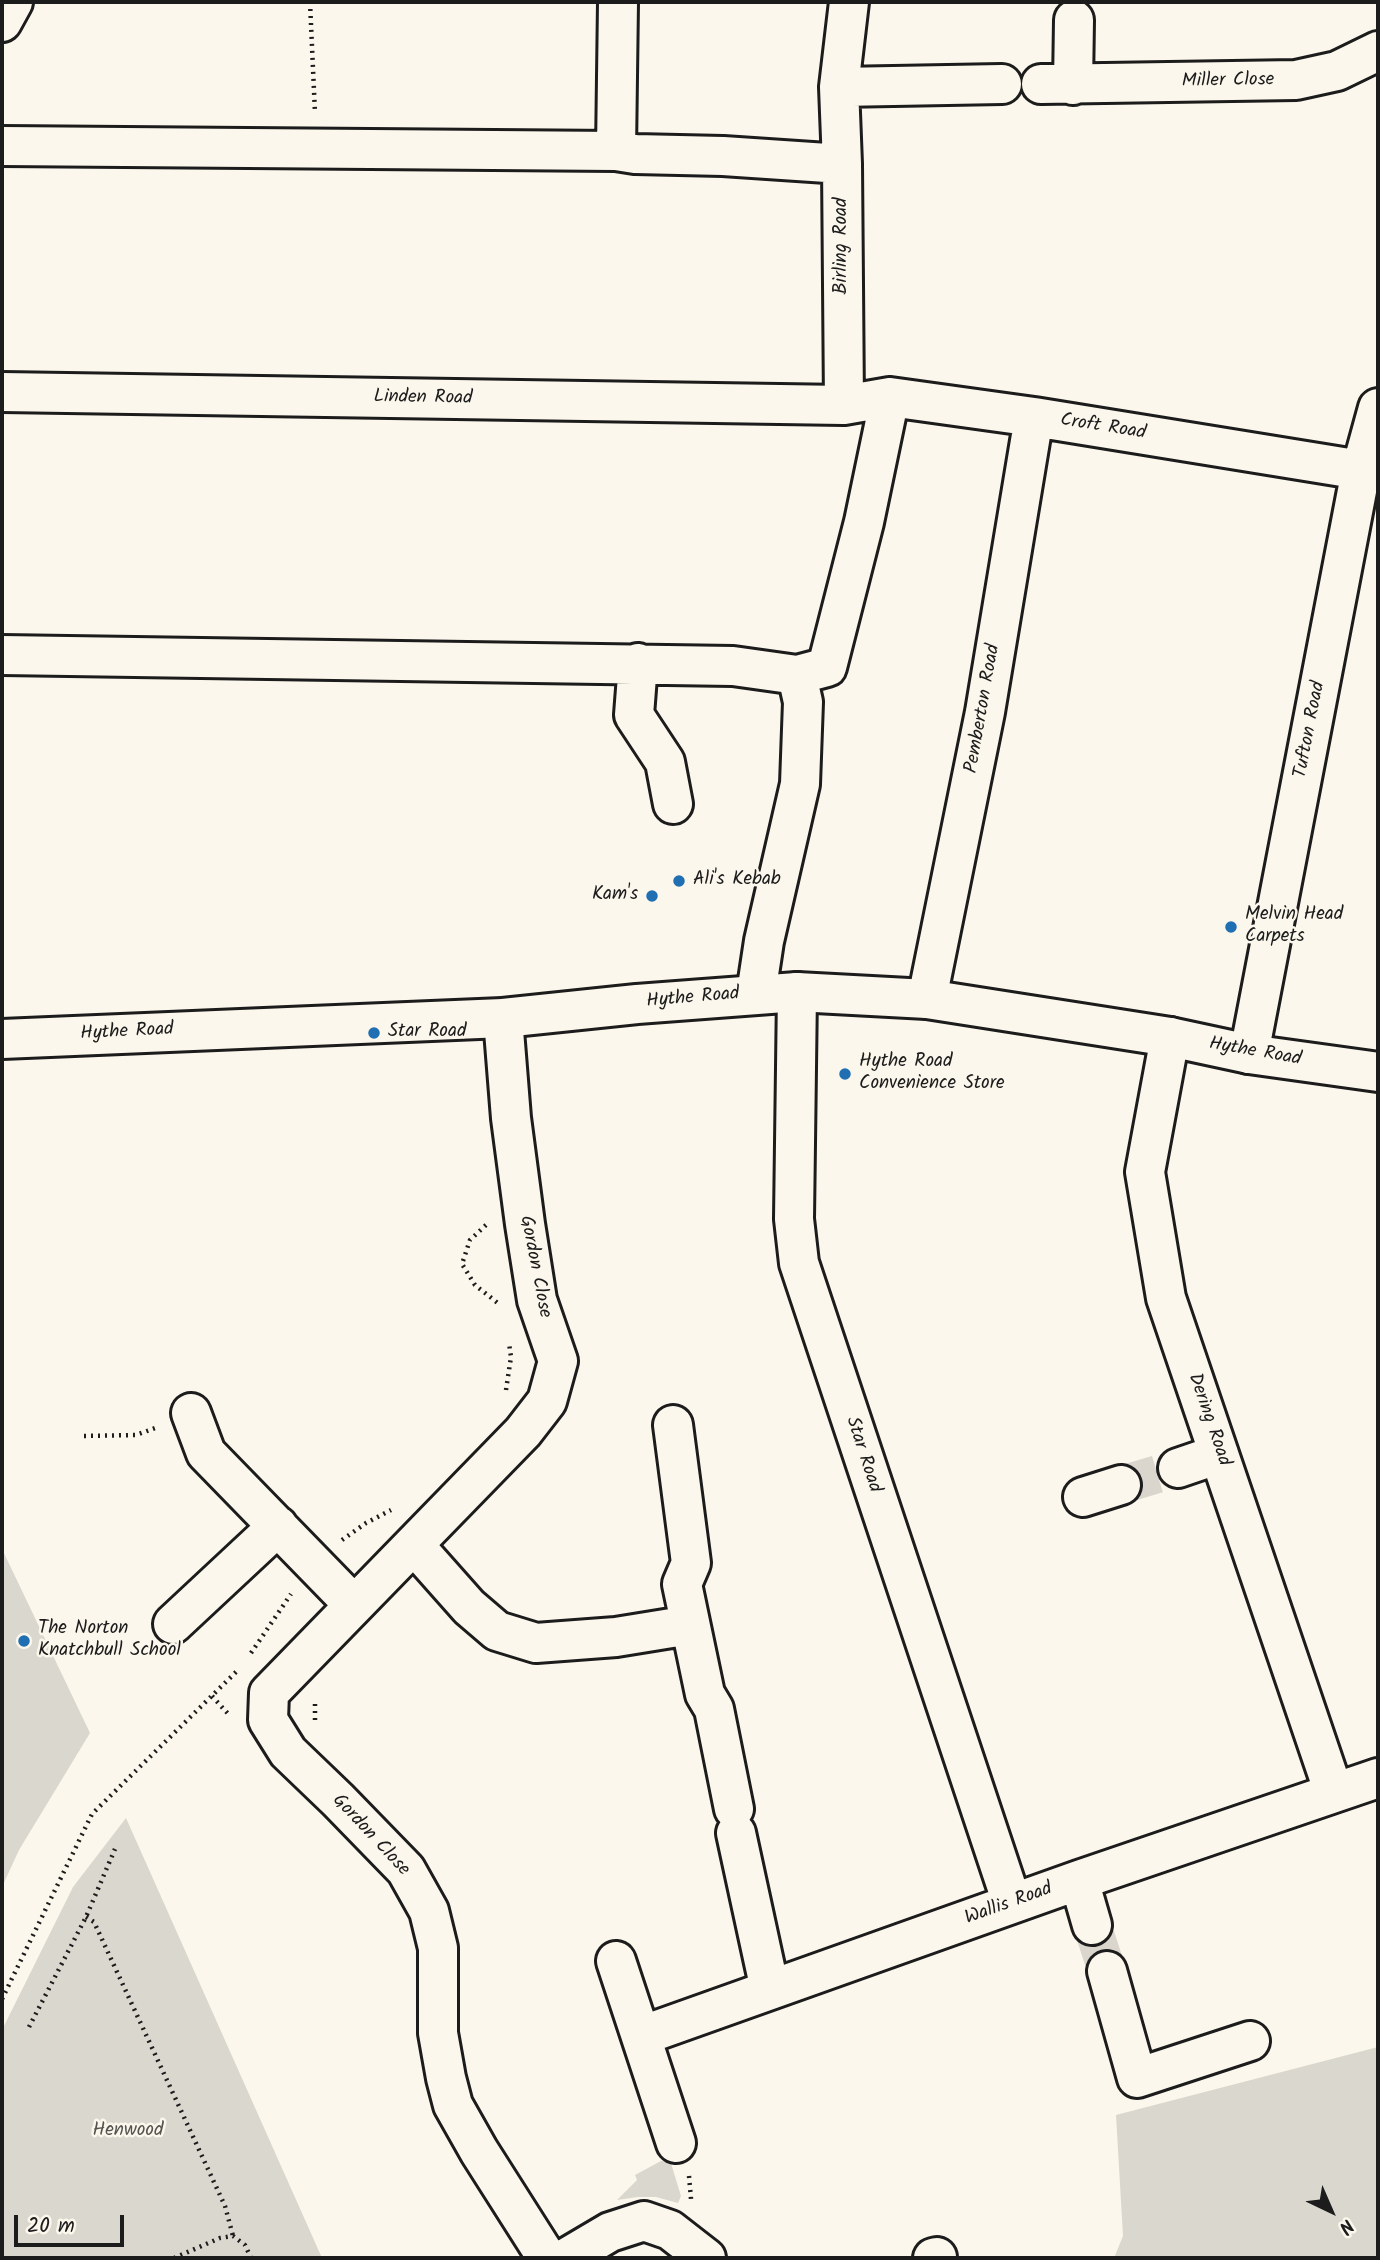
<!DOCTYPE html>
<html>
<head>
<meta charset="utf-8">
<style>
	body { margin:0 }
	#map { position:relative; width:1380px; height:2260px; overflow:hidden; background:#fbf7ec; font-family:Kalam,sans-serif }
	canvas { display:block }
	.frame { position:absolute; inset:0; border:4px solid #1c1c1c; pointer-events:none }
	.north { position:absolute; left:1296px; top:2176px; width:70px; height:70px; -webkit-text-stroke:5px #fbf7ec; paint-order:stroke; rotate:136deg; font-size:19px; font-weight:700; line-height:28px; text-align:center; color:#1c1c1c }
	.north::after { content:''; display:block; margin:auto; width:24px; height:32px; background:#1c1c1c; clip-path:polygon(50% 0,100% 100%,50% 72%,0 100%) }
	.scale { position:absolute; left:14px; top:2215px; width:110px; height:32px; box-sizing:border-box; border:4px solid #1c1c1c; border-top:0; padding-left:9px; font-size:21px; line-height:24px; white-space:nowrap; color:#1c1c1c; -webkit-text-stroke:5px #fbf7ec; paint-order:stroke }
</style>
</head>
<body>
<div id="map">
<canvas width="1380" height="2260"></canvas>
<div class="frame"></div>
<div class="north">N</div>
<div class="scale">20 m</div>
</div>
<script>
const ctx = document.querySelector('canvas').getContext('2d');
ctx.lineJoin = 'round';
function paint(path, color) { ctx.fillStyle = color; ctx.fill(path, 'evenodd'); }
const poly = rows => new Path2D(rows.map(r => 'M' + r).join(''));
function strokePath(path, color, width, dash) { ctx.strokeStyle = color; ctx.lineWidth = width; ctx.lineCap = dash ? 'butt' : 'round'; ctx.setLineDash(dash || []); ctx.stroke(path); }
function write(font, color, halo, rows, align = 'center') {
  ctx.font = font + ' Kalam,sans-serif'; ctx.lineWidth = 5; ctx.setLineDash([]); ctx.textBaseline = 'middle'; ctx.strokeStyle = halo; ctx.fillStyle = color; for (const [text, x, y, turn = 0] of rows) {
    ctx.save(); ctx.translate(x, y); ctx.rotate((+turn || 0) * Math.PI / 180); ctx.textAlign = isNaN(turn) ? turn : align; if (halo) ctx.strokeText(text, 0, 0); ctx.fillText(text, 0, 0); ctx.restore();
  }
}
paint(poly([
	[2,1549,90,1733,19,1850,2,1887],
	[126,1818,322,2258,2,2258,2,2030,73,1887],
	[1378,2047,1378,2258,1114,2258,1123,2236,1116,2115],
	[670,2160,681,2196,678,2203,656,2197,638,2197,617,2200,637,2180,635,2175,661,2161]
]), '#dad7ce');
strokePath(poly([
	[1121,1485,1178,1468],
	[1092,1925,1107,1971]
]), '#dad6cd', 38, [38, 19]);
const minor = poly([
	[618,2,616,151,635,154,723,156,842,164],
	[2,22,13,2],
	[1041,84,1296,80,1337,71,1378,51],
	[1073,85,1074,20],
	[839,87,1002,84],
	[2,146,616,151],
	[2,392,844,405,890,397,1034,417,1361,470],
	[844,405,842,164,839,87,849,2],
	[2,655,733,666,797,675],
	[638,663,634,715,665,762,673,804],
	[797,992,794,1219,799,1263,1012,1903],
	[756,994,764,941,800,784,803,702,797,675,827,667,864,522,890,397],
	[927,999,985,712,1034,417],
	[503,1018,511,1118,525,1224,537,1300,558,1361,547,1401,523,1432,269,1693,268,1720,288,1752,338,1800,406,1870,429,1911,438,1948,438,2033,446,2078,453,2105,479,2151,547,2258],
	[1170,1037,1145,1172,1166,1298,1334,1793],
	[1249,1054,1361,470,1378,408],
	[191,1413,206,1453,353,1604],
	[673,1425,691,1563,682,1584,705,1694,714,1709,734,1809],
	[1178,1468,1219,1454],
	[1083,1497,1121,1485],
	[414,1545,469,1607,497,1631,536,1643,616,1637,690,1625],
	[173,1624,278,1526],
	[736,1833,770,1990],
	[1079,1880,1092,1925],
	[616,1961,676,2143],
	[1107,1971,1137,2078,1250,2041],
	[641,2036,1079,1880,1378,1778],
	[566,2258,610,2232,644,2221,670,2230,706,2258],
	[933,2258,937,2257]
]);
const major = poly([
	[2,1039,503,1018,637,1004,797,992,927,999,1170,1037,1249,1054,1378,1072]
]);
strokePath(minor, '#1c1c1c', 44);
strokePath(major, '#1c1c1c', 44);
strokePath(poly([
	[310,2,315,113],
	[486,1225,470,1240,462,1264,475,1285,499,1304],
	[506,1390,511,1357,509,1343],
	[84,1436,136,1435,158,1427],
	[342,1540,366,1523,391,1510],
	[251,1653,291,1594],
	[212,1696,230,1716],
	[315,1720,315,1701],
	[86,1917,94,1922,225,2206,233,2236],
	[2,1999,92,1814,237,1671],
	[29,2027,86,1917,115,1849],
	[689,2176,691,2199],
	[174,2258,220,2238,233,2236,245,2245,251,2258]
]), '#1c1c1c', 4.5, [2, 5]);
strokePath(minor, '#fbf7ec', 38);
strokePath(major, '#fbf7ec', 38);
for (const [x, y, r, color] of [
	[679,881,7,"#1f6fb2"],
	[652,896,7,"#1f6fb2"],
	[1231,927,7,"#1f6fb2"],
	[374,1033,7,"#1f6fb2"],
	[845,1074,7,"#1f6fb2"],
	[24,1641,7,"#1f6fb2"]
]) { const dot = new Path2D(); dot.arc(x, y, r, 0, 2 * Math.PI); ctx.fillStyle = color; ctx.fill(dot); strokePath(dot, '#fbf7ec', 2.5); }
write('19px', '#1c1c1c', '#fbf7ec', [
	["Miller Close",1228,82,-1],
	["Birling Road",843,246,-90],
	["Linden Road",423,399,1],
	["Croft Road",1103,428,9],
	["Pemberton Road",984,709,-80],
	["Tufton Road",1311,730,-79],
	["Hythe Road",693,999,-5],
	["Hythe Road",127,1033,-3],
	["Hythe Road",1255,1053,10],
	["Gordon Close",534,1267,79],
	["Dering Road",1208,1420,71],
	["Star Road",862,1455,72],
	["Gordon Close",370,1836,47],
	["Wallis Road",1009,1905,-20]
]);
write('19px', '#1c1c1c', '#fbf7ec', [
	["Ali's Kebab",693,881],
	["Kam's",638,896,"right"],
	["Melvin Head",1245,916],
	["Carpets",1245,938],
	["Star Road",388,1033],
	["Hythe Road",859,1063],
	["Convenience Store",859,1085],
	["The Norton",38,1630],
	["Knatchbull School",38,1652]
], 'left');
write('19px', '#555451', '#fbf7ec', [
	["Henwood",128,2132]
]);
</script>
</body>
</html>
